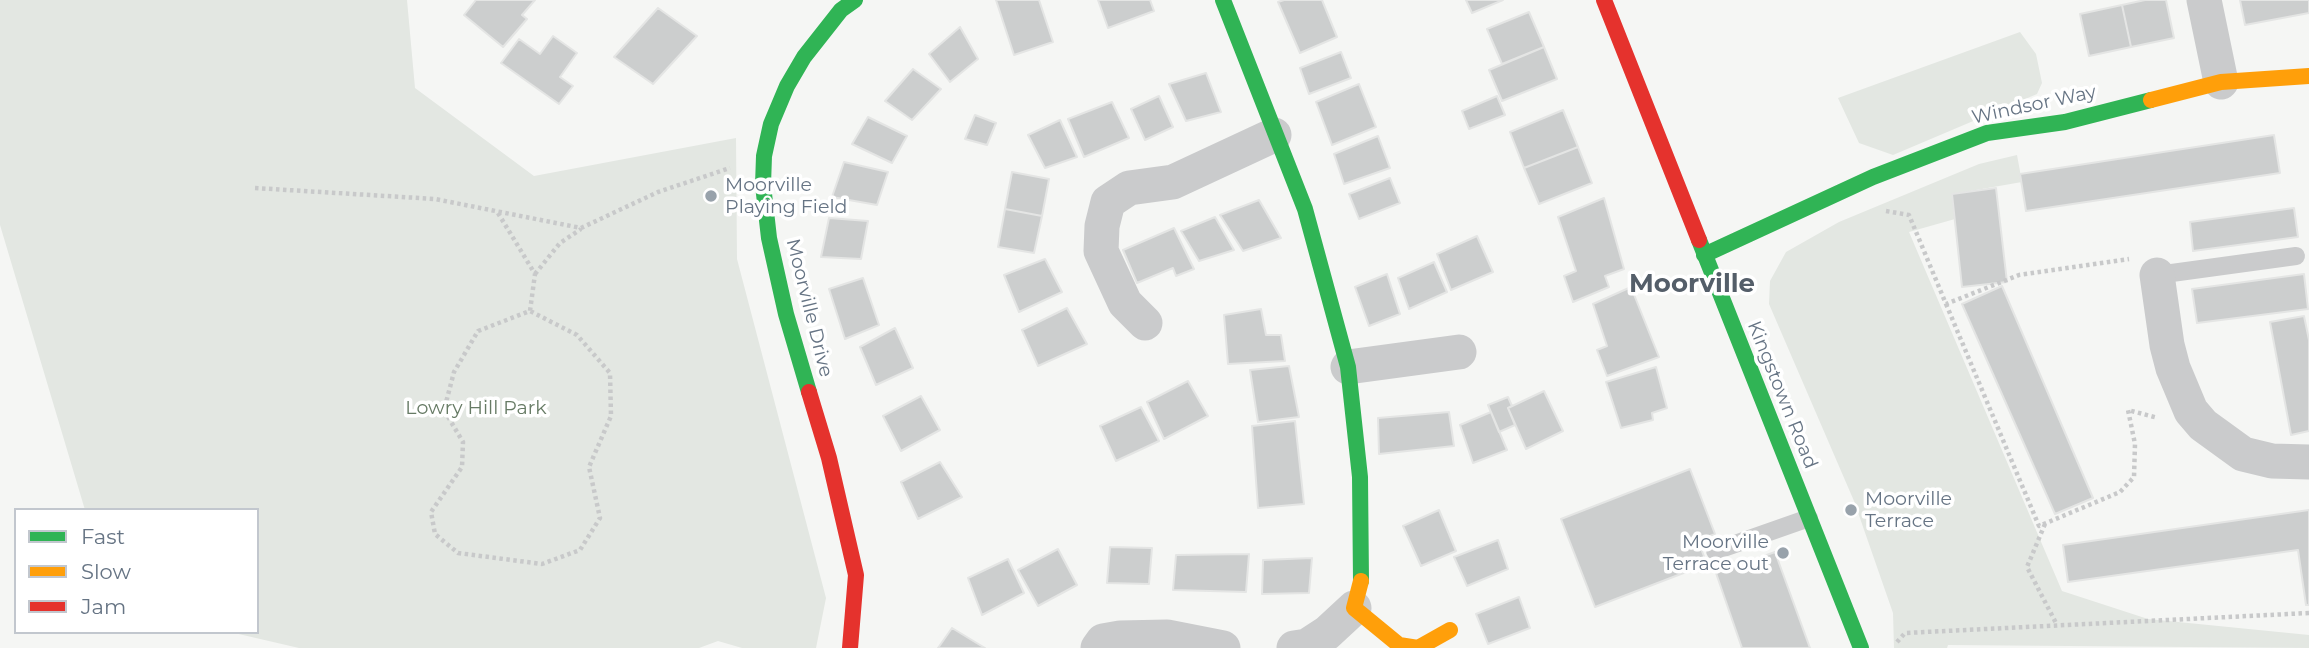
<!DOCTYPE html>
<html>
<head>
<meta charset="utf-8">
<style>
	body { margin:0 }
	#map { position:relative; width:2309px; height:648px; overflow:hidden; background:#f5f6f4; font-family:Montserrat,sans-serif }
	canvas { display:block }
	.legend { position:absolute; left:14px; top:508px; width:245px; height:126px; box-sizing:border-box; background:#fff; border:2px solid #c2c7ce; margin:0; padding:9px 12px; list-style:none; font-size:21px; color:#667484 }
	.legend li { display:flex; align-items:center; gap:14px; height:35px }
	.legend b { width:35px; border:2px solid #c2c7ce }
</style>
</head>
<body>
<div id="map">
<canvas width="2309" height="648"></canvas>
<ul class="legend">
<li><b style="height:9px;background:#30b455"></b>Fast</li>
<li><b style="height:9px;background:#ff9f0a"></b>Slow</li>
<li><b style="height:9px;background:#e5322d"></b>Jam</li>
</ul>
</div>
<script>
const ctx = document.querySelector('canvas').getContext('2d');
ctx.lineJoin = 'round';
function paint(path, color) { ctx.fillStyle = color; ctx.fill(path, 'evenodd'); }
const poly = rows => new Path2D(rows.map(r => 'M' + r).join(''));
function strokePath(path, color, width, dash) { ctx.strokeStyle = color; ctx.lineWidth = width; ctx.lineCap = dash ? 'butt' : 'round'; ctx.setLineDash(dash || []); ctx.stroke(path); }
function write(font, color, halo, rows, align = 'center') {
  ctx.font = font + ' Montserrat,sans-serif'; ctx.lineWidth = 7; ctx.setLineDash([]); ctx.textBaseline = 'middle'; ctx.strokeStyle = halo; ctx.fillStyle = color; for (const [text, x, y, turn = 0] of rows) {
    ctx.save(); ctx.translate(x, y); ctx.rotate((+turn || 0) * Math.PI / 180); ctx.textAlign = isNaN(turn) ? turn : align; if (halo) ctx.strokeText(text, 0, 0); ctx.fillText(text, 0, 0); ctx.restore();
  }
}
paint(poly([
	[0,0,407,0,415,88,534,176,736,138,737,259,826,598,816,648,742,648,718,641,699,648,299,648,230,632,257,632,257,510,85,510,0,225],
	[2020,32,2036,54,2042,83,2037,94,1893,155,1859,143,1838,98],
	[2017,155,2022,182,1953,194,1955,219,1909,232,2062,591,2148,619,2309,635,2309,648,1948,645,1947,648,1894,648,1893,613,1854,501,1769,304,1770,281,1786,252,1839,222,1979,164]
]), '#e3e7e2');
const building = poly([
	[476,0,535,0,522,15,527,19,503,47,464,15,476,0],
	[996,0,1039,0,1053,42,1014,55,996,0],
	[1098,0,1150,0,1154,11,1108,28,1098,0],
	[1284,0,1322,0,1337,37,1300,53,1278,2,1284,0],
	[1466,0,1503,0,1472,13,1466,0],
	[2145,0,2166,0,2174,38,2131,47,2122,5,2145,0],
	[2240,0,2309,0,2309,13,2245,25,2240,0],
	[2122,5,2131,47,2089,56,2080,14,2122,5],
	[658,8,697,36,653,84,614,57,658,8],
	[1529,12,1544,47,1502,64,1487,29,1529,12],
	[960,27,978,59,950,82,929,54,960,27],
	[553,36,577,53,560,77,573,86,559,104,501,63,519,39,540,54,553,36],
	[1544,47,1557,79,1502,101,1489,70,1544,47],
	[1341,52,1351,78,1309,94,1300,68,1341,52],
	[913,69,941,89,912,120,885,101,913,69],
	[1206,73,1221,112,1186,121,1169,84,1206,73],
	[1359,84,1376,127,1332,145,1316,102,1359,84],
	[1159,96,1173,127,1145,140,1131,109,1159,96],
	[1497,96,1505,115,1469,129,1462,111,1497,96],
	[1112,102,1129,138,1084,157,1068,119,1112,102],
	[1563,110,1578,147,1524,168,1510,132,1563,110],
	[975,115,996,123,987,145,965,139,975,115],
	[868,117,907,136,892,163,852,144,868,117],
	[1060,120,1077,157,1045,168,1028,135,1060,120],
	[2274,135,2280,173,2026,211,2020,174,2274,135],
	[1378,136,1390,168,1344,184,1334,154,1378,136],
	[1578,147,1592,183,1539,204,1524,168,1578,147],
	[844,162,888,172,877,205,832,197,844,162],
	[1012,172,1049,179,1042,216,1005,209,1012,172],
	[1390,178,1400,203,1359,219,1349,194,1390,178],
	[1996,188,2007,282,1962,287,1952,194,1996,188],
	[1604,198,1624,269,1605,276,1609,287,1573,302,1564,276,1576,271,1558,217,1604,198],
	[1259,200,1281,238,1243,251,1220,215,1259,200],
	[2294,208,2298,237,2193,251,2190,222,2294,208],
	[1005,209,1042,216,1034,253,998,247,1005,209],
	[1215,217,1234,250,1199,261,1181,231,1215,217],
	[829,218,868,221,861,259,821,257,829,218],
	[1174,228,1194,269,1176,276,1173,268,1137,283,1123,250,1174,228],
	[1477,236,1493,272,1451,290,1437,254,1477,236],
	[1045,259,1062,292,1019,312,1004,275,1045,259],
	[1434,262,1447,292,1409,309,1398,278,1434,262],
	[1387,274,1400,314,1369,326,1355,287,1387,274],
	[2304,274,2308,309,2197,323,2192,289,2304,274],
	[863,278,879,325,845,339,829,289,863,278],
	[2002,286,2093,498,2055,514,1962,304,2002,286],
	[1631,287,1659,357,1607,376,1597,350,1607,346,1593,304,1631,287],
	[1067,308,1087,344,1038,366,1022,330,1067,308],
	[1261,309,1266,335,1281,335,1285,361,1228,364,1224,315,1261,309],
	[2304,316,2309,340,2309,431,2291,435,2270,322,2304,316],
	[895,328,913,368,876,385,860,347,895,328],
	[1289,366,1299,417,1258,422,1250,370,1289,366],
	[1656,367,1667,408,1652,413,1653,420,1621,428,1606,382,1656,367],
	[1188,381,1208,416,1164,439,1147,402,1188,381],
	[1544,391,1563,431,1526,449,1508,408,1544,391],
	[921,396,940,430,901,451,883,416,921,396],
	[1508,397,1512,406,1508,408,1515,425,1499,432,1488,405,1508,397],
	[1141,407,1159,441,1116,461,1100,426,1141,407],
	[1449,412,1454,446,1379,454,1378,418,1449,412],
	[1491,412,1507,450,1473,463,1460,425,1491,412],
	[1295,421,1304,504,1258,508,1252,426,1295,421],
	[940,462,962,497,918,519,901,482,940,462],
	[1690,469,1715,534,1698,541,1707,564,1595,607,1561,519,1690,469],
	[1439,510,1456,551,1421,566,1403,526,1439,510],
	[2309,510,2309,605,2306,605,2298,550,2068,582,2063,545,2309,510],
	[1498,540,1508,569,1467,586,1454,557,1498,540],
	[1110,547,1152,548,1149,584,1107,583,1110,547],
	[1058,549,1077,585,1038,606,1018,570,1058,549],
	[1775,552,1810,648,1742,648,1716,573,1775,552],
	[1249,554,1246,592,1173,590,1176,555,1249,554],
	[1312,558,1309,593,1262,594,1263,560,1312,558],
	[1008,559,1024,593,982,615,968,578,1008,559],
	[1519,597,1530,628,1488,644,1476,614,1519,597],
	[952,628,985,648,938,648,952,628]
]);
paint(building, '#cccece');
strokePath(building, '#e4e5e4', 2);
strokePath(poly([
	[255,188,435,199,581,228,658,192,730,168],
	[1886,211,1909,215,1946,304,2019,275,2129,259],
	[498,213,535,274,530,311,478,331,454,372,444,410,463,442,462,467,431,512,435,534,458,553,542,564,580,550,600,518,589,467,611,416,610,373,577,335,530,311],
	[535,274,560,243,581,229],
	[1946,304,2039,526,2120,492,2134,477,2135,444,2128,410,2158,418],
	[2045,524,2027,567,2057,625],
	[1897,642,1905,633,2309,613]
]), '#c8c9ca', 4.5, [3.5, 3.5]);
strokePath(poly([
	[2157,275,2296,256],
	[1715,551,1809,518]
]), '#cacbcc', 18);
strokePath(poly([
	[2204,0,2221,82],
	[2157,275,2167,345,2173,368,2191,411,2203,425,2243,454,2272,461,2309,462],
	[1145,323,1125,303,1101,251,1102,226,1108,202,1129,188,1173,182,1274,135],
	[1348,367,1459,352],
	[1098,648,1103,641,1120,638,1167,637,1223,648],
	[1294,648,1307,646,1327,633,1354,608]
]), '#cacbcc', 35);
strokePath(poly([
	[1223,0,1305,209,1348,367,1360,477,1361,581],
	[1699,240,1861,648],
	[1704,255,1873,177,1987,133,2065,122,2151,100],
	[809,392,786,314,769,238,763,185,764,156,771,124,787,86,804,57,841,10,855,0]
]), '#30b455', 16);
strokePath(poly([
	[2151,100,2221,82,2309,76],
	[1361,581,1354,608,1399,645,1418,648,1450,630]
]), '#ff9f0a', 16);
strokePath(poly([
	[1604,0,1699,240],
	[809,392,829,458,856,575,850,648]
]), '#e5322d', 16);
for (const [x, y, r, color] of [
	[711,196,7,"#98a2ab"],
	[1851,510,7,"#98a2ab"],
	[1783,553,7,"#98a2ab"]
]) { const dot = new Path2D(); dot.arc(x, y, r, 0, 2 * Math.PI); ctx.fillStyle = color; ctx.fill(dot); strokePath(dot, '#fff', 2.5); }
write('19px', '#667484', '#fff', [
	["Windsor Way",2034,105,-12],
	["Moorville Drive",809,308,76],
	["Kingstown Road",1782,395,68]
]);
write('19px', '#667484', '#fff', [
	["Moorville",725,185],
	["Playing Field",725,207],
	["Moorville",1865,499],
	["Terrace",1865,521],
	["Moorville",1769,542,"right"],
	["Terrace out",1769,564,"right"]
], 'left');
write('19px', '#677b65', '#fff', [
	["Lowry Hill Park",476,408]
]);
write('bold 26px', '#545e69', '#fff', [
	["Moorville",1692,284]
]);
</script>
</body>
</html>
